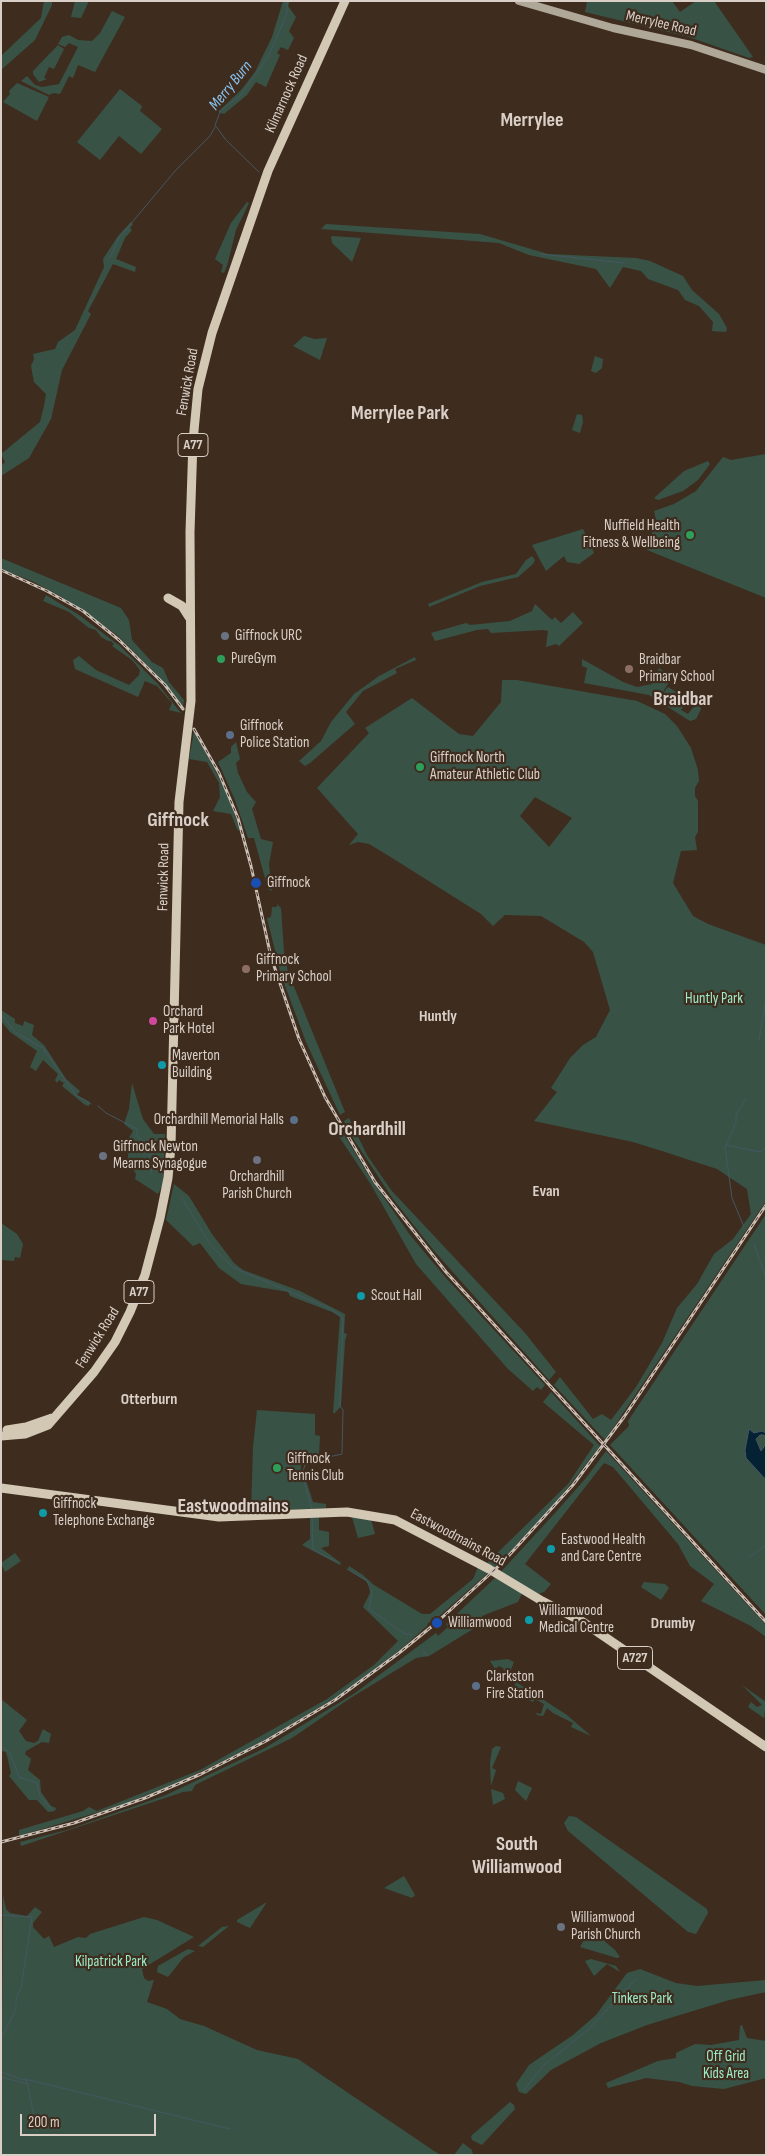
<!DOCTYPE html>
<html>
<head>
<meta charset="utf-8">
<style>
	body { margin:0 }
	#map { position:relative; width:767px; height:2156px; overflow:hidden; background:#3e2d1f; font-family:"Sofia Sans Condensed",sans-serif }
	canvas { display:block }
	.frame { position:absolute; inset:0; border:2px solid #dacfc7; pointer-events:none }
	.scale { position:absolute; left:20px; top:2114px; width:136px; height:22px; box-sizing:border-box; border:2px solid #dacfc7; border-top:0; padding-left:6px; font-size:15px; line-height:18px; white-space:nowrap; color:#dacfc7; -webkit-text-stroke:4px #3e2d1f; paint-order:stroke }
</style>
</head>
<body>
<div id="map">
<canvas width="767" height="2156"></canvas>
<div class="frame"></div>
<div class="scale">200 m</div>
</div>
<script>
const ctx = document.querySelector('canvas').getContext('2d');
ctx.lineJoin = 'round';
function paint(path, color) { ctx.fillStyle = color; ctx.fill(path, 'evenodd'); }
const poly = rows => new Path2D(rows.map(r => 'M' + r).join(''));
function strokePath(path, color, width, dash) { ctx.strokeStyle = color; ctx.lineWidth = width; ctx.lineCap = dash ? 'butt' : 'round'; ctx.setLineDash(dash || []); ctx.stroke(path); }
function write(font, color, halo, rows, align = 'center') {
  ctx.font = font + ' "Sofia Sans Condensed",sans-serif'; ctx.lineWidth = 4.5; ctx.setLineDash([]); ctx.textBaseline = 'middle'; ctx.strokeStyle = halo; ctx.fillStyle = color; for (const [text, x, y, turn = 0] of rows) {
    ctx.save(); ctx.translate(x, y); ctx.rotate((+turn || 0) * Math.PI / 180); ctx.textAlign = isNaN(turn) ? turn : align; if (halo) ctx.strokeText(text, 0, 0); ctx.fillText(text, 0, 0); ctx.restore();
  }
}
paint(poly([
	[44,1,52,1,52,5,35,40,1,70,1,56,41,18],
	[75,1,89,1,81,18,71,17],
	[283,1,290,1,288,6,296,17,289,31,294,38,288,50,281,47,277,53,280,55,266,87,256,82,247,95,224,114,218,112,242,89,255,72,272,37],
	[587,1,672,1,680,12,696,1,714,1,753,57,749,58,689,37,585,12],
	[112,11,125,17,95,72,78,65,73,78,69,76,60,94,53,93,49,95,21,81,27,76,35,85,42,87,59,84,78,47,69,43,65,47,58,44,62,37,69,35,78,40,92,41,100,33],
	[58,45,64,49,54,69,49,67,44,78,47,79,39,82,33,74,33,71],
	[17,83,49,97,37,121,3,102,10,94,9,91],
	[120,89,142,106,140,111,162,129,141,154,119,136,100,160,77,142],
	[247,202,249,203,236,230,227,266,224,273,221,272,223,265,215,259,231,223],
	[131,222,133,224,130,228,132,230,125,238,116,259,136,267,135,272,113,264,88,311,91,314,62,370,51,419,29,458,1,476,1,466,5,462,1,454,40,422,44,406,46,394,34,382,31,366,34,359,33,354,55,349,58,342,75,330,104,267,103,259,118,236],
	[326,224,480,234,548,254,636,258,650,261,683,276,692,290,719,314,727,328,726,332,712,331,713,322,699,306,685,300,678,290,648,279,641,271,623,267,610,288,596,269,529,255,499,243,321,229],
	[332,236,361,238,352,262,332,243,331,237],
	[304,336,315,339,327,338,320,360,293,346],
	[595,356,603,359,602,368,596,373,591,371],
	[577,414,582,415,583,422,580,433,572,430],
	[766,454,766,598,647,550,653,530,658,529,654,511,674,504,696,491,723,457,731,460],
	[708,461,710,464,698,480,683,491,658,500,654,498,684,471],
	[583,529,594,553,579,564,567,562,564,556,546,571,532,545],
	[532,556,535,560,533,564,518,577,480,586,429,607,428,604,482,582,516,574,526,560],
	[1,558,121,608,129,620,132,640,152,662,163,668,169,682,184,700,183,706,157,675,117,635,60,596,32,581,1,569],
	[46,595,79,615,120,646,157,683,181,713,169,710,172,703,157,686,145,681,138,697,75,669,73,660,79,656,96,670,129,685,139,675,140,670,132,660,112,646,114,644,111,641,108,641,101,637,96,630,89,628,69,612,43,601],
	[535,604,552,620,555,617,561,623,573,612,583,623,559,646,556,644,546,647,548,631,543,630,491,633,488,629,477,630,435,641,431,633,466,623,470,625,510,621,532,611],
	[415,657,416,660,395,669,397,673,363,691,346,712,355,724,310,763,305,766,299,761,321,741,331,722,354,694,379,676],
	[582,659,623,682,637,687,652,684,659,668,672,677,660,697,668,687,688,699,681,710,688,714,699,700,701,709,696,719,690,721,649,695,584,683,587,668,582,666],
	[502,680,517,680,637,701,665,714,677,726,691,748,698,770,699,781,695,788,695,796,698,801,698,832,695,837,697,850,681,851,673,883,693,916,708,924,766,945,766,1201,605,1440,554,1385,560,1377,593,1419,602,1414,611,1420,636,1387,662,1343,677,1308,697,1284,714,1254,733,1239,751,1214,747,1189,717,1169,665,1152,633,1142,534,1121,557,1092,551,1088,570,1058,583,1045,596,1037,610,1010,593,952,584,942,541,916,505,915,493,926,481,914,389,856,369,844,358,842,349,845,358,834,317,788,369,733,365,728,412,698,459,734,473,736,501,702],
	[535,797,572,818,549,847,520,816],
	[194,731,225,789,241,832,237,829,231,814,213,811,220,797,219,783,207,762,189,759],
	[236,742,240,759,236,763,238,773,247,792,256,802,252,809,261,839,273,842,269,864,272,891,268,889,254,838,248,838,235,800,218,762,231,753,231,747],
	[277,904,281,908,284,952,288,972,345,1112,340,1115,306,1042,281,975,267,918,271,917,272,907,277,907],
	[1,1010,15,1019,15,1023,23,1026,24,1021,34,1025,32,1035,44,1045,66,1079,80,1091,77,1095,90,1102,89,1106,85,1105,62,1086,64,1083,59,1080,57,1083,55,1080,58,1074,43,1060,36,1071,30,1067,37,1051,10,1032,1,1021],
	[132,1083,143,1119,154,1134,165,1134,163,1184,158,1194,135,1179,136,1174,128,1162,128,1153,123,1148,133,1131,124,1124,129,1109],
	[349,1118,367,1155,391,1190,525,1333,556,1372,549,1380,435,1252,393,1199,354,1140,344,1121],
	[339,1126,369,1176,410,1235,446,1278,545,1385,541,1390,537,1387,533,1391,508,1369,416,1264,370,1183,334,1129],
	[174,1184,189,1196,212,1234,234,1263,243,1270,300,1291,345,1314,344,1333,347,1334,345,1341,341,1406,335,1413,333,1413,340,1317,332,1312,290,1296,288,1292,241,1284,219,1268,200,1243,193,1246,166,1220],
	[766,1214,766,1615,610,1445,629,1426,628,1421],
	[1,1223,17,1234,23,1244,20,1258,15,1257,14,1261,1,1260],
	[551,1392,600,1446,559,1499,494,1569,486,1564,568,1484,594,1445,543,1402],
	[257,1410,315,1414,315,1435,320,1436,319,1456,301,1460,301,1477,305,1477,313,1502,326,1504,326,1508,251,1512,253,1447],
	[606,1451,766,1625,766,1637,751,1626,701,1601,714,1584,690,1566,678,1544,613,1467,604,1463,525,1564,551,1584,544,1592,533,1596,523,1591,518,1602,482,1616,483,1619,477,1623,478,1626,429,1656,416,1658,349,1699,292,1738,195,1785,192,1791,183,1792,21,1846,20,1842,67,1830,166,1795,265,1748,355,1693,436,1633,438,1636,448,1627,446,1624,496,1577,556,1512,586,1478],
	[319,1517,319,1530,329,1532,329,1546,321,1548,341,1563,340,1565,302,1545,310,1539,310,1518],
	[352,1517,371,1519,375,1534,358,1538],
	[15,1553,21,1561,5,1572,1,1563],
	[349,1566,363,1575,374,1585,422,1614,430,1614,473,1579,478,1567,488,1573,436,1619,428,1623,427,1626,400,1650,340,1695,251,1748,181,1781,125,1804,19,1836,19,1830,83,1811,89,1807,97,1811,200,1770,327,1699,374,1665,398,1641,363,1607,370,1593,369,1585,366,1581,348,1569],
	[644,1582,665,1584,669,1588,661,1600,641,1587],
	[508,1659,514,1662,505,1684,502,1681,505,1673,503,1668,499,1666,495,1669,490,1661],
	[516,1682,567,1715,591,1736,571,1727,573,1723,553,1713,547,1708,543,1716,537,1715,536,1713,541,1714,544,1704,535,1699,533,1702,512,1693],
	[742,1685,766,1702,764,1718,748,1707,751,1702,757,1707,762,1705],
	[1,1699,27,1720,19,1731,26,1741,34,1743,38,1741,43,1729,51,1734,49,1743,42,1742,26,1751,25,1754,31,1759,28,1770,40,1780,41,1792,51,1806,56,1808,55,1811,48,1812,37,1800,29,1800,9,1776,11,1773,8,1760,6,1752,1,1751],
	[496,1746,501,1747,492,1768,496,1770,491,1786,490,1763,492,1749],
	[518,1781,532,1788,526,1801,515,1790],
	[491,1789,503,1793,505,1799,493,1805],
	[569,1816,576,1817,707,1909,708,1913,696,1934,688,1932,568,1831,564,1823],
	[404,1876,415,1895,412,1898,384,1888],
	[3,1895,6,1909,10,1913,27,1916,35,1907,42,1912,33,1923,33,1927,44,1939,49,1936,54,1947,78,1937,86,1938,90,1934,144,1917,157,1920,194,1937,142,1969,144,1978,148,1981,154,1980,147,2002,167,2009,180,2019,204,2026,257,2050,298,2059,440,2155,1,2155],
	[267,1902,250,1928,237,1922,237,1920],
	[229,1926,203,1947,198,1946,222,1927],
	[590,1929,615,1950,620,1957,617,1958,580,1947],
	[188,1949,195,1951,184,1957,168,1977,157,1972,158,1966],
	[591,1959,616,1966,620,1972,607,1964,594,1976,585,1961],
	[640,1969,676,1983,697,1986,766,1980,766,1992,729,2000,647,2025,601,2043,551,2070,526,2094,519,2092,516,2084,529,2065,573,2035,596,2015,627,1973],
	[742,2025,747,2038,766,2041,766,2078,724,2089,692,2086,679,2082,646,2078,608,2088,606,2083,658,2061,676,2058,676,2053,695,2044,711,2045,739,2040,740,2026],
	[510,2102,514,2105,515,2109,482,2145,472,2140,471,2136],
	[463,2143,472,2150,473,2155,454,2155]
]), '#385346');
const water = poly([
	[749,1429,754,1433,762,1431,766,1433,766,1438,764,1435,760,1435,756,1439,761,1451,766,1444,766,1480,746,1458,745,1450,749,1429]
]);
paint(water, '#052235');
strokePath(water, '#455661', 1);
strokePath(poly([
	[259,172,226,140,215,125,221,110,240,96,268,57,287,14,287,1],
	[541,254,624,263],
	[110,258,119,238,175,171,210,136,215,127],
	[764,956,766,959],
	[1,1014,15,1032,43,1048,76,1095,91,1104],
	[759,1040,766,999],
	[98,1106,106,1113,137,1129,137,1136,145,1142,151,1163,151,1173],
	[726,1145,760,1152,766,1148],
	[182,1198,211,1246,234,1268,331,1309,343,1318,340,1406,343,1410,342,1454,306,1462,302,1474,312,1509],
	[744,1227,732,1198,725,1147,736,1123,736,1115,746,1099],
	[754,1244,766,1278],
	[312,1518,313,1550,337,1562],
	[750,1557,766,1545],
	[347,1569,367,1581,372,1593,369,1609,405,1634,412,1635],
	[423,1650,427,1656],
	[1,1746,10,1753,19,1777,37,1783,40,1796,52,1810],
	[1,1915,32,1917,21,1988,16,1999,16,2009,1,2039],
	[1,2072,27,2081,37,2132],
	[1,2077,27,2084],
	[25,2079,230,2129],
	[524,2090,544,2065,589,2029,636,1979]
]), '#455661', 1);
strokePath(poly([
	[519,1,613,28,691,45,766,70]
]), '#afa798', 8);
strokePath(poly([
	[168,598,182,606,189,617],
	[7,1430,26,1427,52,1418],
	[1,1436,25,1434,48,1425,94,1372,115,1342,130,1312,145,1275,160,1218,168,1178,171,1146,179,802,191,701,190,532,193,441,198,389,212,333,268,171,345,1],
	[1,1488,219,1517,347,1512,395,1520,489,1569,542,1601,583,1622,766,1747]
]), '#d2c8b4', 9);
const rail = poly([
	[1,570,47,591,83,611,119,640,165,685,183,709],
	[194,729,219,773,238,818,251,866,271,957,299,1039,325,1097,375,1182,446,1272,766,1622],
	[1,1842,74,1823,145,1798,201,1774,266,1741,335,1700,399,1653,436,1623,502,1563,573,1485,624,1417,766,1205]
]);
strokePath(rail, '#cabeb5', 3);
strokePath(rail, '#3e2d1f', 1, [4]);
for (const [x, y, r, color] of [
	[690,535,5,"#2e9e5b"],
	[225,636,5,"#6b7280"],
	[221,659,5,"#2e9e5b"],
	[629,669,5,"#8d6e63"],
	[230,735,5,"#5c6f8a"],
	[420,767,5,"#2e9e5b"],
	[256,883,6,"#1a4fb4"],
	[246,969,5,"#8d6e63"],
	[153,1021,5,"#d1479c"],
	[162,1065,5,"#0f9aa8"],
	[294,1120,5,"#5c6f8a"],
	[103,1156,5,"#6b7280"],
	[257,1160,5,"#6b7280"],
	[361,1296,5,"#0f9aa8"],
	[277,1468,5,"#2e9e5b"],
	[43,1513,5,"#0f9aa8"],
	[551,1549,5,"#0f9aa8"],
	[529,1620,5,"#0f9aa8"],
	[437,1623,6,"#1a4fb4"],
	[476,1686,5,"#5c6f8a"],
	[561,1927,5,"#6b7280"]
]) { const dot = new Path2D(); dot.arc(x, y, r, 0, 2 * Math.PI); ctx.fillStyle = color; ctx.fill(dot); strokePath(dot, '#3e2d1f', 2); }
for (const [x, y, w] of [
	[193,445,30],
	[139,1292,30],
	[635,1658,35]
]) { const box = new Path2D(); box.roundRect(x - w / 2, y - 11.5, w, 23, 4); ctx.fillStyle = '#3e2d1f'; ctx.fill(box); strokePath(box, '#dacfc7', 1); }
write('bold 14px', '#dacfc7', null, [
	["A77",193,445],
	["A77",139,1292],
	["A727",635,1658]
]);
write('15px', '#dacfc7', '#3e2d1f', [
	["Merrylee Road",661,24,13],
	["Kilmarnock Road",287,94,-66],
	["Fenwick Road",188,382,-80],
	["Fenwick Road",164,877,-89],
	["Fenwick Road",98,1338,-58],
	["Eastwoodmains Road",458,1538,28]
]);
write('15px', '#dacfc7', '#3e2d1f', [
	["Nuffield Health",680,526,"right"],
	["Fitness & Wellbeing",680,543,"right"],
	["Giffnock URC",235,636],
	["PureGym",231,659],
	["Braidbar",639,660],
	["Primary School",639,677],
	["Giffnock",240,726],
	["Police Station",240,743],
	["Giffnock North",430,758],
	["Amateur Athletic Club",430,775],
	["Giffnock",267,883],
	["Giffnock",256,960],
	["Primary School",256,977],
	["Orchard",163,1012],
	["Park Hotel",163,1029],
	["Maverton",172,1056],
	["Building",172,1073],
	["Orchardhill Memorial Halls",284,1120,"right"],
	["Giffnock Newton",113,1147],
	["Mearns Synagogue",113,1164],
	["Orchardhill",257,1177,"center"],
	["Parish Church",257,1194,"center"],
	["Scout Hall",371,1296],
	["Giffnock",287,1459],
	["Tennis Club",287,1476],
	["Giffnock",53,1504],
	["Telephone Exchange",53,1521],
	["Eastwood Health",561,1540],
	["and Care Centre",561,1557],
	["Williamwood",539,1611],
	["Medical Centre",539,1628],
	["Williamwood",448,1623],
	["Clarkston",486,1677],
	["Fire Station",486,1694],
	["Williamwood",571,1918],
	["Parish Church",571,1935]
], 'left');
write('15px', '#9debc7', '#3e2d1f', [
	["Huntly Park",714,999],
	["Kilpatrick Park",111,1962],
	["Tinkers Park",642,1999],
	["Off Grid",726,2057],
	["Kids Area",726,2074]
]);
write('italic 16px', '#8ac7f7', '#3e2d1f', [
	["Merry Burn",231,86,-51]
]);
write('bold 16px', '#dacfc7', '#3e2d1f', [
	["Huntly",438,1017],
	["Evan",546,1192],
	["Otterburn",149,1400],
	["Drumby",673,1624]
]);
write('bold 20px', '#dacfc7', '#3e2d1f', [
	["Merrylee",532,121],
	["Merrylee Park",400,414],
	["Braidbar",683,700],
	["Giffnock",178,821],
	["Orchardhill",367,1130],
	["Eastwoodmains",233,1507],
	["South",517,1845],
	["Williamwood",517,1868]
]);
</script>
</body>
</html>
